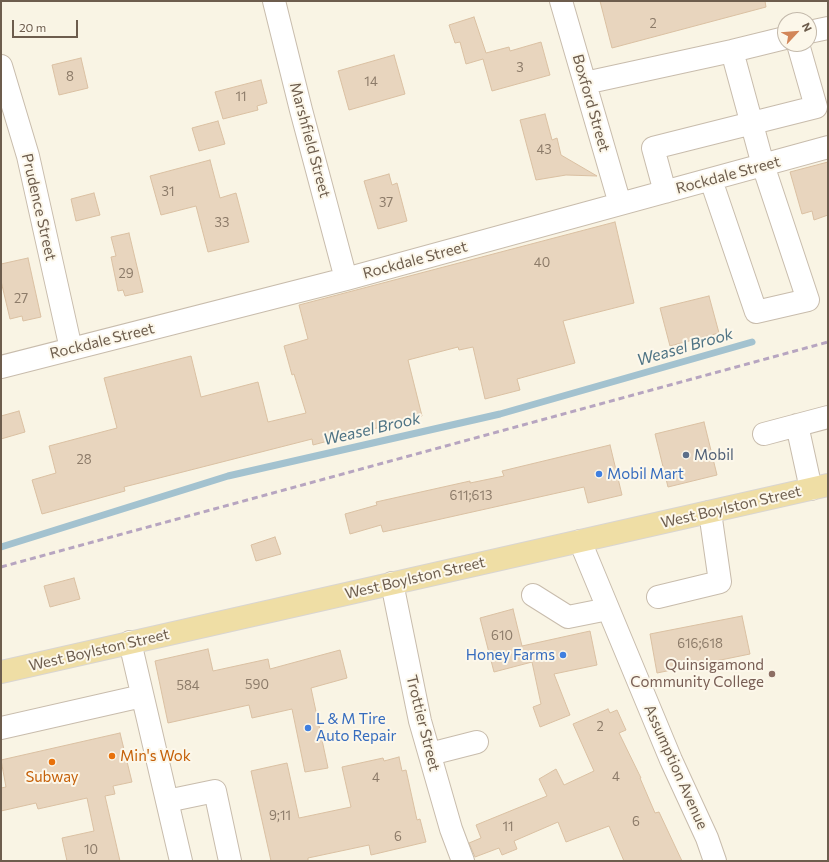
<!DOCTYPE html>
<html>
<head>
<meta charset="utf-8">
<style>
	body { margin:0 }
	#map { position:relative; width:829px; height:862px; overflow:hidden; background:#f9f4e4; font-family:Commissioner,sans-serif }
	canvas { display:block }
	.frame { position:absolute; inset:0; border:2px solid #6d5d4d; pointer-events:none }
	.north { position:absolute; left:777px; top:12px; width:40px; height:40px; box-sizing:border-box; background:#fcf7ea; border:1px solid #c3b9ab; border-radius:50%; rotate:64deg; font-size:11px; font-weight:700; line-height:16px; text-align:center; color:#6d5d4d }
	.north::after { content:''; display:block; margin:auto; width:14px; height:18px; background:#d28659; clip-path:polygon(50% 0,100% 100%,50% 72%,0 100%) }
	.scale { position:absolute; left:12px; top:20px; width:66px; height:18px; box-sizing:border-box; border:2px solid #6d5d4d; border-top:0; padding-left:5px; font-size:12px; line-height:14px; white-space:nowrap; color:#6d5d4d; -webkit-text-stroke:3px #fcf7ea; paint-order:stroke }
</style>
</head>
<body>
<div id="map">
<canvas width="829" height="862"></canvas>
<div class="frame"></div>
<div class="north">N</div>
<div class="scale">20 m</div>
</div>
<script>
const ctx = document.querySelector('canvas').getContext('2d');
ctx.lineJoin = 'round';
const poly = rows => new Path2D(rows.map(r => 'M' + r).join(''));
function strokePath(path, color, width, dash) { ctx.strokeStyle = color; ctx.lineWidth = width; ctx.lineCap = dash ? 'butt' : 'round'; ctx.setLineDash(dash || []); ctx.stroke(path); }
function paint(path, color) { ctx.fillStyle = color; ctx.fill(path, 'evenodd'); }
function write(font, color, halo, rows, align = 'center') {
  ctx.font = font + ' Commissioner,sans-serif'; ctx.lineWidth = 4; ctx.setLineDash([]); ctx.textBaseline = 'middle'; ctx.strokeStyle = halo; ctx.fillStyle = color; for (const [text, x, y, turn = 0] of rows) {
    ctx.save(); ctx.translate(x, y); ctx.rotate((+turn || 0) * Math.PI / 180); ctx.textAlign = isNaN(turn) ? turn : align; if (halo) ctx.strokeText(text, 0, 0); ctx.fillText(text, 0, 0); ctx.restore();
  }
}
strokePath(poly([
	[1,547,228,476,500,414,752,342]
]), '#a3c2cf', 7);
const building = poly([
	[600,1,765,1,766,7,612,48,600,1],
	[474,17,486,53,509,47,510,51,541,42,550,75,492,91,483,59,466,64,460,42,455,43,449,25,474,17],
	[394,55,405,94,349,110,338,71,394,55],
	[81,58,88,88,59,95,52,65,81,58],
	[261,80,267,103,257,106,258,110,223,119,215,92,261,80],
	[545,114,552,140,557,138,561,155,597,176,566,175,536,180,520,120,545,114],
	[218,121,225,144,199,151,192,128,218,121],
	[210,160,220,198,236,193,249,242,208,252,196,206,161,215,150,176,210,160],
	[828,162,828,215,814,220,812,211,802,214,790,172,828,162],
	[389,174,392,185,397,183,407,221,378,229,364,181,389,174],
	[94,193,100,215,76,221,71,199,94,193],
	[615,222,634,303,563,321,575,363,517,379,520,390,485,399,473,347,459,350,458,347,408,360,422,416,313,445,312,439,124,487,125,491,42,514,32,480,56,473,49,446,117,428,104,378,191,356,201,397,258,382,268,422,306,413,294,374,292,375,284,346,308,339,299,305,615,222],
	[129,233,143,292,125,296,123,290,118,291,111,257,116,256,111,237,129,233],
	[28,258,41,317,23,321,22,316,10,319,1,281,1,264,28,258],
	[709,296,719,333,670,346,660,308,709,296],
	[19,411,25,432,1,439,1,416,19,411],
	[704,422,717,475,668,487,655,434,704,422],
	[610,445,622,495,588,503,584,487,383,532,381,525,350,534,345,514,377,505,376,502,470,481,470,483,504,476,502,471,610,445],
	[275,537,281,554,256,561,251,545,275,537],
	[74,578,80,599,50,607,44,586,74,578],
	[513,609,522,646,590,631,597,665,554,674,570,715,540,727,533,707,541,704,532,662,494,672,480,618,513,609],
	[742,616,750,654,657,673,650,634,742,616],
	[208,649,213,671,268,659,270,669,340,650,347,678,311,688,328,768,305,772,292,709,252,718,249,705,168,723,155,661,208,649],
	[608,709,610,713,617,710,626,730,619,733,641,778,640,778,655,813,659,812,682,861,624,861,609,826,566,842,558,822,514,841,517,849,502,855,499,848,475,857,469,843,481,838,476,825,547,796,539,779,556,769,564,785,594,771,573,724,608,709],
	[120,733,132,782,113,786,115,794,105,796,120,861,67,861,62,838,94,831,87,798,38,809,36,803,1,811,1,788,6,787,1,760,120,733],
	[399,757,402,771,406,770,417,820,420,819,426,842,371,855,369,845,308,858,308,861,271,861,251,771,287,763,299,818,351,807,342,767,383,758,384,761,399,757]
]);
paint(building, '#e8d5be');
strokePath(building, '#dac0a2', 1);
const minor = poly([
	[274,1,301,110,346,279],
	[561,1,620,204],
	[809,32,828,28],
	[1,66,28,156,71,349],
	[585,83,732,51,785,38],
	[711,180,756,312,808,300,763,165,732,51],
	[665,192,653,148,816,107,798,44],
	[1,367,346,279,828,147],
	[797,425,811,489],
	[764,434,828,417],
	[580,541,671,760,707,838,715,861],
	[392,583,420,721,451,829,463,861],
	[533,595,568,617,608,609],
	[658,597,720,582,710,512],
	[130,642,181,861],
	[1,728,142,696],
	[430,754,477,742],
	[167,801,215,791,230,861]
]);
const major = poly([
	[1,672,828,485]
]);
strokePath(minor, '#c8bcac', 24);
strokePath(major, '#d9d5d1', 24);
strokePath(minor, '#fff', 22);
strokePath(major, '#efdea5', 22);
strokePath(poly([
	[1,567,828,342]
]), '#b7a5c0', 3, [6, 4]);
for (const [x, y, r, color] of [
	[686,455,4,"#5c6f8a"],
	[599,474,4,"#3f7fe0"],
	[563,655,4,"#3f7fe0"],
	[772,674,4,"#8d6e63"],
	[308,728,4,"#3f7fe0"],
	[112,756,4,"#e8710a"],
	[52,762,4,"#e8710a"]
]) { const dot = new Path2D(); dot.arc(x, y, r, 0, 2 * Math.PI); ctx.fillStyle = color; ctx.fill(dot); strokePath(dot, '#fcf7ea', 1.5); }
write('13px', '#8c7b69', null, [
	["2",653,24],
	["3",520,68],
	["8",70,77],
	["14",371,82],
	["11",241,97],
	["43",544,150],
	["31",168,192],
	["37",386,203],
	["33",222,223],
	["40",542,263],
	["29",126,274],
	["27",21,299],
	["28",84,460],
	["611;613",471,496],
	["610",502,636],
	["616;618",700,644],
	["590",257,685],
	["584",188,686],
	["2",600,727],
	["4",616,777],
	["4",376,778],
	["9;11",280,816],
	["6",636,822],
	["11",508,827],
	["6",398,837],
	["10",91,850]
]);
write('15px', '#6d5d4d', '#fcf7ea', [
	["Boxford Street",591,103,74],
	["Marshfield Street",310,140,75],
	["Rockdale Street",728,175,-15],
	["Prudence Street",39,207,77],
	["Rockdale Street",415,260,-15],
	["Rockdale Street",102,341,-14],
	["West Boylston Street",731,507,-13],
	["West Boylston Street",415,578,-13],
	["West Boylston Street",99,650,-13],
	["Trottier Street",423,723,76],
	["Assumption Avenue",676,767,66]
]);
write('15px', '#4e5e75', '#fcf7ea', [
	["Mobil",694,455]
], 'left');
write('15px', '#366cbe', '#fcf7ea', [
	["Mobil Mart",607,474],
	["Honey Farms",555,655,"right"],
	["L & M Tire",316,719],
	["Auto Repair",316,736]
], 'left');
write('15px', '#785e54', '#fcf7ea', [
	["Quinsigamond",764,665],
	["Community College",764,682]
], 'right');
write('15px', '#c56008', '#fcf7ea', [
	["Min's Wok",120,756],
	["Subway",52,777,"center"]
], 'left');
write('italic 16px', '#4e7384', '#fcf7ea', [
	["Weasel Brook",685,347,-16],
	["Weasel Brook",372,429,-13]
]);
</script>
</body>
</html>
